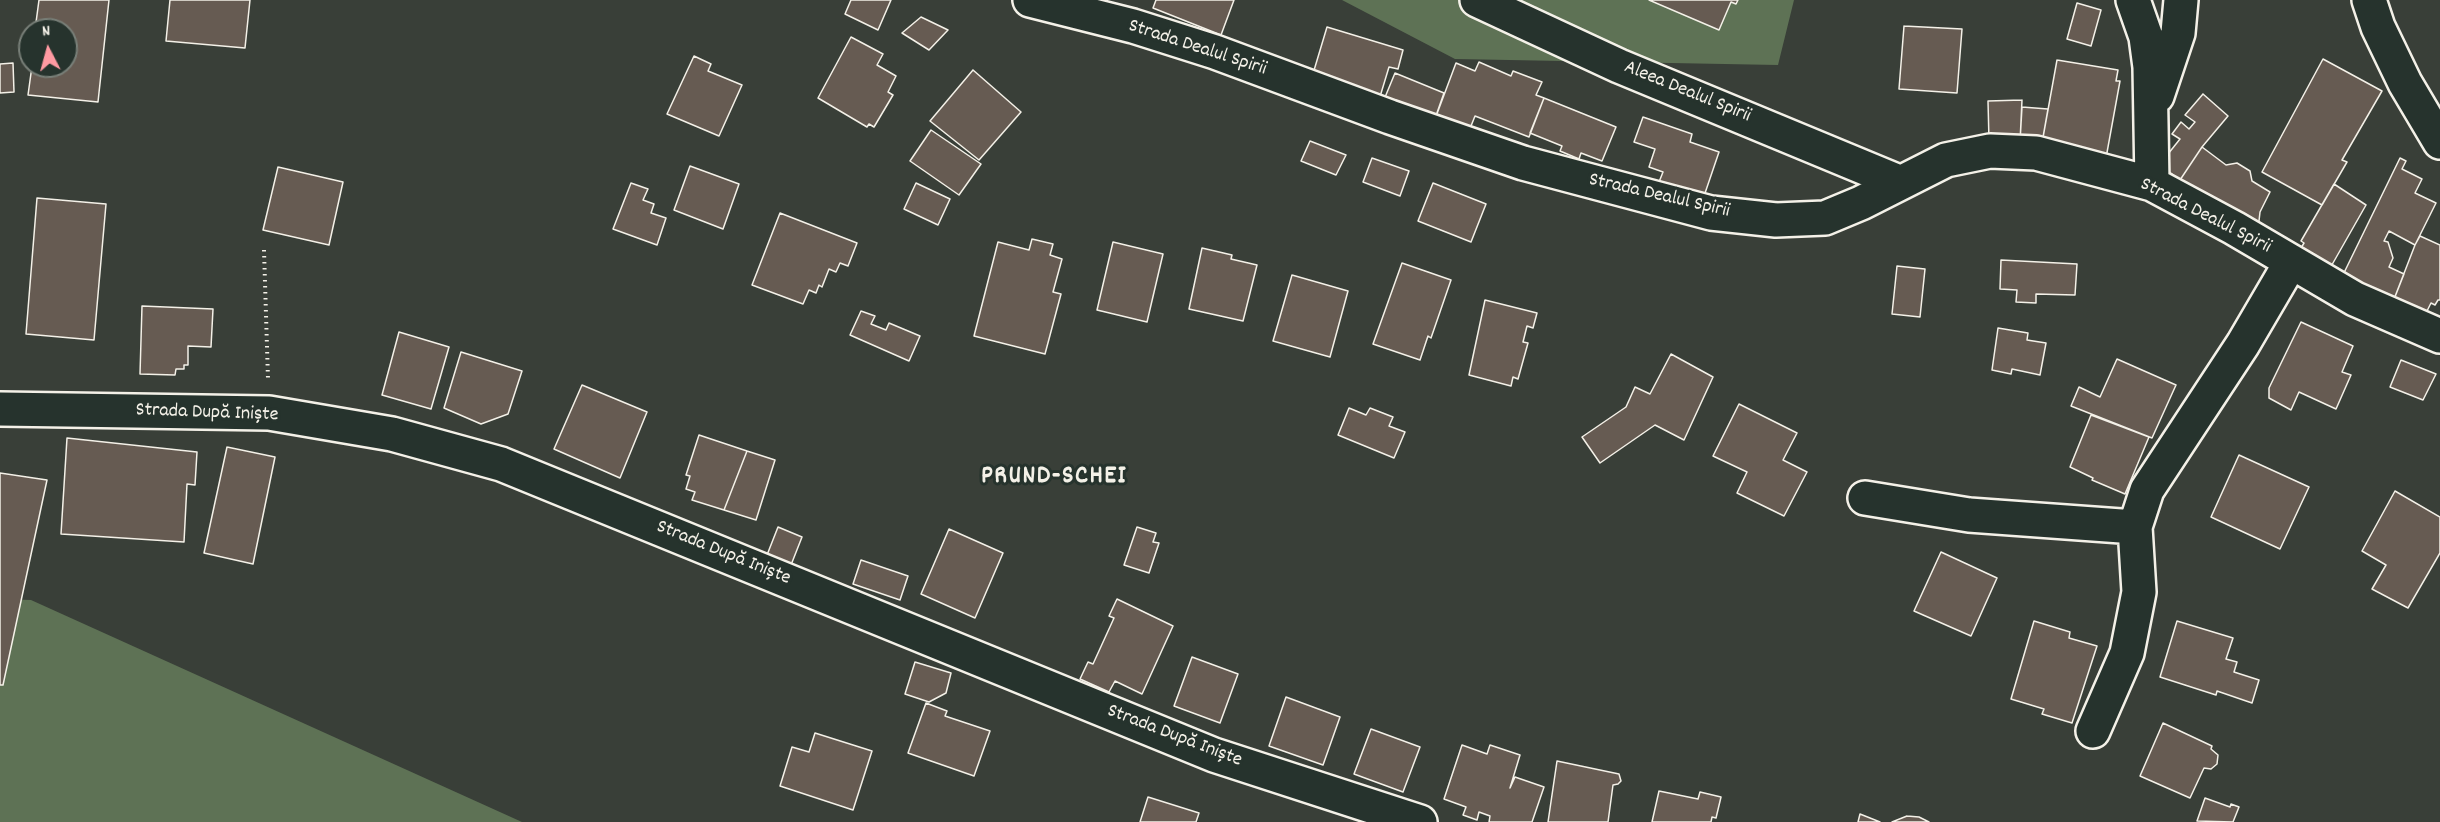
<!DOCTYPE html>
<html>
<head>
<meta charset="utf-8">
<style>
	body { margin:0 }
	#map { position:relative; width:2440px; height:822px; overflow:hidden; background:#393f38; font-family:Dekko,sans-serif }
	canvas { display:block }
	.north { position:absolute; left:18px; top:18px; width:60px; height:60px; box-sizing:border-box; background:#26332d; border:2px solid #787f78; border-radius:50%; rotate:354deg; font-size:16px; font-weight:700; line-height:24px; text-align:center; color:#f4f1e8 }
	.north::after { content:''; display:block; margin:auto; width:21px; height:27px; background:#ff9aa2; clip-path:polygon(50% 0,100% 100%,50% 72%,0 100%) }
</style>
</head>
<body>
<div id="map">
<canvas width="2440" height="822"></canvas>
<div class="north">N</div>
</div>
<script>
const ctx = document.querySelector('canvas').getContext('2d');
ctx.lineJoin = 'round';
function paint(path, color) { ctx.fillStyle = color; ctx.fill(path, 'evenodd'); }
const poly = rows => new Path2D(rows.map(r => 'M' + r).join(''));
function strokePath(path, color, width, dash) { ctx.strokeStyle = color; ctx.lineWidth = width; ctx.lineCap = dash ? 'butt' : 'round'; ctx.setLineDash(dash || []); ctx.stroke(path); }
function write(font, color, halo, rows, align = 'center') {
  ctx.font = font + ' Dekko,sans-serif'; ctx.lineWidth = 6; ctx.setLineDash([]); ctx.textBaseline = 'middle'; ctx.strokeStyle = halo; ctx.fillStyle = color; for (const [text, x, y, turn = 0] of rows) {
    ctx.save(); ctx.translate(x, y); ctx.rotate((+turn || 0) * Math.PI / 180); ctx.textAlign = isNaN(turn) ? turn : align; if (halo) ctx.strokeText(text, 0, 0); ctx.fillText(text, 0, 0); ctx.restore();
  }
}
paint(poly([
	[1342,0,1794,0,1778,65,1455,59],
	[0,599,31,600,522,822,0,822]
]), '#5e7255');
const building = poly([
	[39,0,109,0,98,102,28,95,32,66,66,66,66,30,35,30,39,0],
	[170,0,250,0,245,48,166,41,170,0],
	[851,0,891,0,878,30,845,14,851,0],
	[1156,0,1234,0,1221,35,1153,8,1156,0],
	[1649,0,1738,0,1736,4,1731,2,1719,30,1649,0],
	[2077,3,2101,10,2091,46,2067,39,2077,3],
	[921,17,948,30,929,50,902,33,921,17],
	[1904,26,1962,29,1957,93,1899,89,1904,26],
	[1327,27,1403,50,1398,69,1389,67,1379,100,1309,87,1327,27],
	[851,37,883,54,877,65,896,76,888,92,893,95,874,127,869,124,867,127,818,98,851,37],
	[694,56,711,64,708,71,742,85,719,136,667,114,694,56],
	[2323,59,2382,91,2342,160,2347,162,2322,205,2262,172,2323,59],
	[2057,60,2118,70,2116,81,2120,81,2106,158,2042,143,2057,60],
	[1479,62,1511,76,1513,71,1542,82,1536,95,1544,98,1529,137,1475,116,1469,131,1432,127,1456,63,1475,71,1479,62],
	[13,63,14,92,0,93,0,64,13,63],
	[973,70,1021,112,979,160,930,121,973,70],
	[1395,73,1444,93,1432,127,1381,107,1395,73],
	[2203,94,2228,116,2202,147,2180,180,2164,168,2164,159,2180,139,2172,134,2181,122,2189,129,2195,122,2185,115,2203,94],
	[1544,98,1616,127,1602,161,1581,153,1579,159,1560,151,1562,146,1530,133,1544,98],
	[2022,100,2020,142,1989,141,1988,101,2022,100],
	[2022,107,2048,109,2042,143,2020,142,2022,107],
	[1643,117,1692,134,1690,142,1719,152,1702,202,1657,187,1663,172,1649,167,1655,149,1634,142,1643,117],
	[931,130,981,164,959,195,910,161,931,130],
	[1310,141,1346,155,1336,175,1301,161,1310,141],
	[2202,147,2226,165,2237,163,2250,171,2252,181,2270,192,2260,212,2259,221,2255,225,2180,180,2202,147],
	[1372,158,1409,171,1400,196,1363,182,1372,158],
	[2400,158,2406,161,2402,169,2422,179,2415,193,2436,203,2415,245,2389,231,2384,241,2388,242,2393,258,2389,267,2404,274,2389,312,2339,283,2400,158],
	[690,166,739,184,723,229,674,210,690,166],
	[278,167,343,182,329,245,263,230,278,167],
	[631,183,648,189,643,200,654,204,651,213,666,218,657,245,613,229,631,183],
	[916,183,950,199,938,225,904,209,916,183],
	[1433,183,1486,204,1471,242,1418,221,1433,183],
	[2334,184,2366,205,2329,270,2298,253,2304,243,2301,241,2334,184],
	[37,198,106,204,94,340,26,334,37,198],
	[780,213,857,243,848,266,840,263,836,272,829,269,822,287,819,285,816,293,809,290,803,304,752,285,780,213],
	[2420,236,2440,245,2440,300,2438,300,2435,305,2431,303,2419,327,2389,312,2415,245,2420,236],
	[1032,239,1053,244,1050,255,1062,259,1053,292,1061,294,1045,354,974,336,998,242,1029,250,1032,239],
	[1113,242,1163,254,1147,322,1097,310,1113,242],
	[1202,248,1232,255,1231,259,1257,265,1243,321,1189,309,1202,248],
	[2001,260,2077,264,2075,295,2036,294,2036,303,2016,302,2017,290,2000,289,2001,260],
	[1402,263,1451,280,1431,338,1428,336,1420,360,1373,344,1402,263],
	[1897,266,1925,269,1920,317,1892,314,1897,266],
	[1292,275,1348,291,1330,357,1273,341,1292,275],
	[1485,300,1537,313,1533,328,1527,326,1523,342,1528,343,1518,379,1513,377,1511,386,1469,375,1485,300],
	[142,306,213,309,211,347,188,346,188,365,184,365,184,369,176,369,175,375,140,374,142,306],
	[861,311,875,316,871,324,886,330,889,323,920,336,909,361,850,335,861,311],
	[2301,322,2353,346,2342,372,2351,375,2336,409,2299,392,2291,410,2269,398,2269,388,2301,322],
	[1998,328,2028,333,2027,340,2046,343,2040,375,2012,369,2011,374,1992,370,1998,328],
	[399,332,449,347,431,409,382,395,399,332],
	[461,352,522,371,508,414,481,424,444,408,461,352],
	[1671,354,1713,377,1684,440,1655,425,1600,463,1582,437,1626,407,1635,387,1650,394,1671,354],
	[2117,359,2176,385,2152,438,2071,406,2079,387,2100,397,2117,359],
	[2401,360,2436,374,2423,400,2390,387,2401,360],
	[582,385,647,412,620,478,554,449,582,385],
	[1739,404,1797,433,1783,460,1807,472,1784,516,1737,493,1747,472,1713,456,1739,404],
	[1349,408,1366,415,1370,408,1393,417,1389,426,1405,432,1394,458,1338,435,1349,408],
	[2091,415,2149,437,2125,494,2092,480,2093,478,2070,467,2091,415],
	[699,435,747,451,724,510,692,500,695,492,686,489,690,476,686,475,699,435],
	[67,438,197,452,195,485,187,484,184,542,61,534,67,438],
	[227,447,275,457,253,564,204,553,227,447],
	[747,451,775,460,756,520,724,510,747,451],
	[2239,455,2309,487,2280,549,2211,517,2239,455],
	[0,473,47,480,3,685,0,685,0,473],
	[2395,491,2440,517,2440,553,2408,608,2372,589,2386,565,2362,551,2395,491],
	[778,527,802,537,791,565,767,555,778,527],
	[1137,527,1156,533,1153,542,1159,543,1149,573,1124,565,1137,527],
	[949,529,1003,553,975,618,921,594,949,529],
	[1941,552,1997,578,1971,636,1914,611,1941,552],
	[861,560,908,576,900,600,853,584,861,560],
	[1117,599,1173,626,1142,694,1115,681,1109,692,1080,679,1088,662,1093,664,1114,618,1109,616,1117,599],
	[2034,621,2070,632,2069,638,2097,646,2072,723,2042,714,2044,709,2011,699,2034,621],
	[2177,621,2233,638,2226,659,2237,662,2234,672,2259,680,2252,703,2217,691,2216,695,2160,677,2177,621],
	[1192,657,1238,674,1220,723,1174,706,1192,657],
	[915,662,951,673,946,693,929,702,905,694,915,662],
	[1286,697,1340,717,1323,765,1269,746,1286,697],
	[926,703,947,711,945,716,990,731,974,776,908,753,926,703],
	[2163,723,2212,746,2211,749,2218,755,2217,764,2211,769,2204,768,2190,798,2140,776,2163,723],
	[1371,729,1420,747,1403,792,1354,774,1371,729],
	[815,733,872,751,853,810,780,786,792,747,809,752,815,733],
	[1462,745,1487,754,1490,745,1520,755,1510,788,1515,777,1544,787,1532,822,1489,822,1490,816,1479,812,1477,820,1463,815,1466,807,1444,799,1462,745],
	[1557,761,1619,774,1621,781,1618,784,1613,785,1608,822,1548,822,1557,761],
	[1659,791,1698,799,1700,792,1721,797,1716,818,1712,817,1711,822,1652,822,1659,791],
	[1148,797,1199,813,1196,822,1140,822,1148,797],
	[2205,798,2230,807,2231,804,2239,807,2233,822,2197,821,2205,798],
	[1860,814,1880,822,1858,822,1860,814],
	[1907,816,1919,817,1929,822,1892,822,1907,816]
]);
paint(building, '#665b52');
strokePath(building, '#f4f1e8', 1.5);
const street = poly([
	[1030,0,1133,26,1215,52,1390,117,1523,163,1711,213,1776,220,1825,218,1861,203,1946,160,1990,151,2036,153,2152,184,2234,228,2355,299,2440,336],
	[1477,0,1619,66,1899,182],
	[2133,0,2146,37,2150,67,2152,184],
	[2369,0,2378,27,2405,83,2440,142],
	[2157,96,2178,33,2181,0],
	[0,409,269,413,392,434,501,464,1214,755,1420,822],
	[1865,498,1969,515,2135,527],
	[2093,731,2127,653,2139,592,2135,527,2147,490,2243,344,2291,262]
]);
strokePath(street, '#f4f1e8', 38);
strokePath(poly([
	[264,250,268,379]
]), '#f4f1e8', 4, [1.5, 4.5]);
strokePath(street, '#26332d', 33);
write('20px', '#f4f1e8', '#26332d', [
	["Strada Dealul Spirii",1197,49,18],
	["Aleea Dealul Spirii",1687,93,22],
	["Strada Dealul Spirii",1659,197,13],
	["Strada Dealul Spirii",2205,217,27],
	["Strada După Iniște",207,414,2],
	["Strada După Iniște",723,554,22],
	["Strada După Iniște",1174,737,21]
]);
ctx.letterSpacing = '1.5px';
write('bold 26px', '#f4f1e8', '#26332d', [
	["PRUND-SCHEI",1054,478]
]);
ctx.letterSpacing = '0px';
</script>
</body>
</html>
